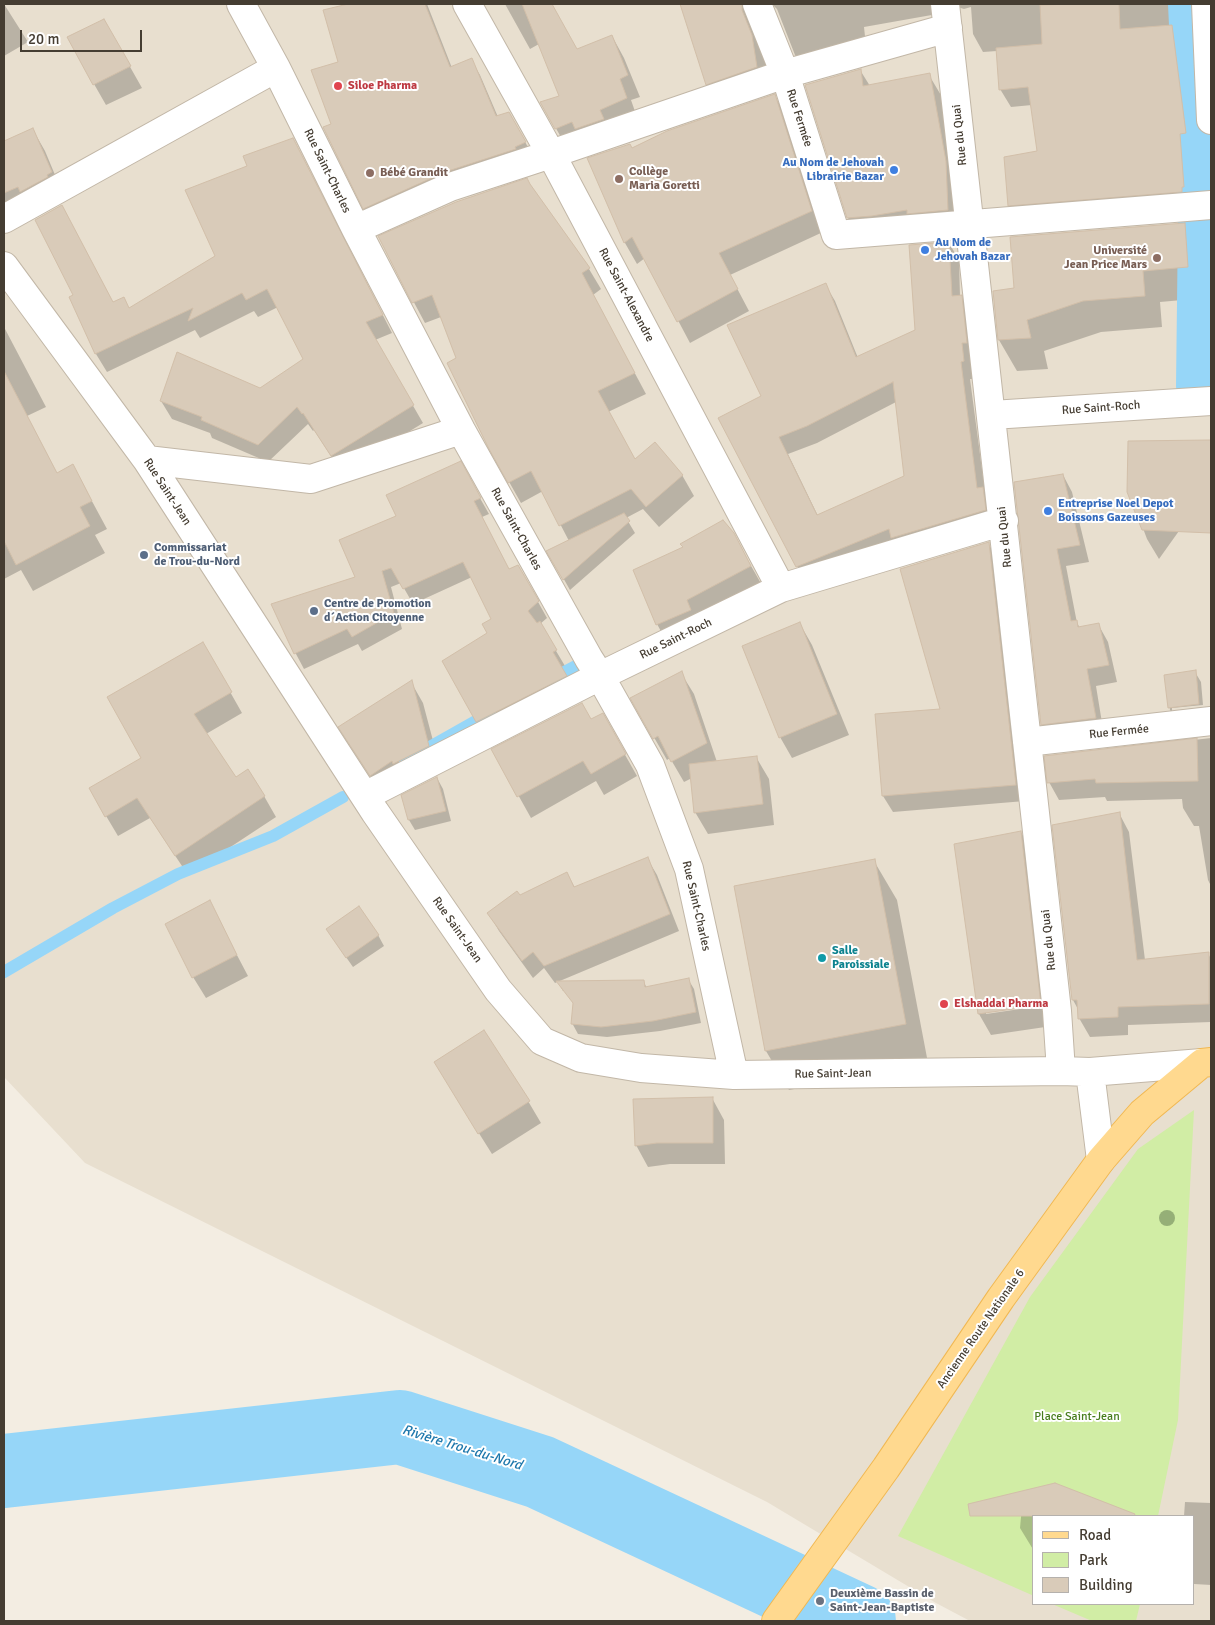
<!DOCTYPE html>
<html>
<head>
<meta charset="utf-8">
<style>
	body { margin:0 }
	#map { position:relative; width:1215px; height:1625px; overflow:hidden; background:#f3ede2; font-family:Signika,sans-serif }
	canvas { display:block }
	.frame { position:absolute; inset:0; border:5px solid #453d32; pointer-events:none }
	.legend { position:absolute; left:1032px; top:1515px; width:162px; height:90px; box-sizing:border-box; background:#fff; border:1px solid #b5b1ad; margin:0; padding:6px 9px; list-style:none; font-size:15px; color:#453d32 }
	.legend li { display:flex; align-items:center; gap:10px; height:25px }
	.legend b { width:25px; border:1px solid #b5b1ad }
	.scale { position:absolute; left:20px; top:30px; width:122px; height:22px; box-sizing:border-box; border:2px solid #453d32; border-top:0; padding-left:6px; font-size:15px; line-height:18px; white-space:nowrap; color:#453d32; -webkit-text-stroke:4px #fff; paint-order:stroke }
</style>
</head>
<body>
<div id="map">
<canvas width="1215" height="1625"></canvas>
<div class="frame"></div>
<ul class="legend">
<li><b style="height:6px;background:#ffd98f"></b>Road</li>
<li><b style="height:14px;background:#d1eda5"></b>Park</li>
<li><b style="height:14px;background:#d9cbb9"></b>Building</li>
</ul>
<div class="scale">20 m</div>
</div>
<script>
const ctx = document.querySelector('canvas').getContext('2d');
ctx.lineJoin = 'round';
function paint(path, color) { ctx.fillStyle = color; ctx.fill(path, 'evenodd'); }
const poly = rows => new Path2D(rows.map(r => 'M' + r).join(''));
function strokePath(path, color, width, dash) { ctx.strokeStyle = color; ctx.lineWidth = width; ctx.lineCap = dash ? 'butt' : 'round'; ctx.setLineDash(dash || []); ctx.stroke(path); }
function write(font, color, halo, rows, align = 'center') {
  ctx.font = font + ' Signika,sans-serif'; ctx.lineWidth = 4; ctx.setLineDash([]); ctx.textBaseline = 'middle'; ctx.strokeStyle = halo; ctx.fillStyle = color; for (const [text, x, y, turn = 0] of rows) {
    ctx.save(); ctx.translate(x, y); ctx.rotate((+turn || 0) * Math.PI / 180); ctx.textAlign = isNaN(turn) ? turn : align; if (halo) ctx.strokeText(text, 0, 0); ctx.fillText(text, 0, 0); ctx.restore();
  }
}
paint(poly([
	[4,4,1211,4,1211,1621,970,1621,936,1603,767,1502,85,1163,4,1077],
	[1034,1516,1194,1516,1194,1604,1034,1604]
]), '#e8dfcf');
paint(poly([
	[1194,1110,1178,1420,1158,1516,1034,1516,1034,1596,898,1536,1030,1297,1138,1149],
	[1052,1604,1140,1604,1136,1621,1092,1621]
]), '#d1eda5');
paint(poly([
	[4,4,28,42,4,56],
	[354,4,427,4,452,68,471,60,480,75,498,117,509,113,534,158,373,223,364,208,332,125,340,63,325,11],
	[505,4,551,4,577,51,612,36,624,58,640,97,631,100,638,120,568,150,542,103,561,96,539,44,530,49],
	[682,4,749,4,776,86,719,105,707,84],
	[772,4,1211,4,1201,20,1181,22,1194,205,1019,223,1009,205,1039,152,1032,105,1011,107,1000,89,997,51,983,52,973,34,971,7,964,9,954,6,943,13,864,27,867,55,806,73,795,55,777,9],
	[116,42,142,88,106,105,94,84],
	[860,70,870,86,929,75,945,102,963,237,864,245,848,218,806,86],
	[774,95,787,117,823,232,730,275,749,311,690,343,645,258,637,264,625,243,589,159,632,149],
	[33,130,45,151,63,194,4,207,4,142],
	[293,139,392,333,375,340,423,423,342,473,314,430,313,431,308,424,268,462,212,438,210,433,172,419,161,401,260,389,305,360,278,307,258,317,254,311,200,338,195,330,107,372,96,354,71,297,75,295,62,206,113,303,129,309,216,256,249,166],
	[1184,224,1202,255,1205,298,1160,302,1162,327,1101,332,1044,351,1048,369,1017,371,999,340,994,292,1015,289],
	[379,237,589,269,601,289,593,295,646,394,608,412,635,461,682,475,694,496,659,527,643,509,626,518,635,533,570,590,548,551,569,541,543,491,521,503,490,448,441,317,425,323],
	[949,243,959,260,960,296,971,313,976,360,971,360,973,379,970,379,985,492,992,505,995,527,807,583,797,566,762,396,825,284,835,301,858,358,916,330],
	[896,402,906,477,818,516,788,454,817,443],
	[4,327,46,407,27,416,57,474,73,466,107,529,95,535,105,553,33,591,21,570,4,579],
	[1211,441,1211,486,1159,559,1147,539,1129,491,1129,442],
	[460,463,489,514,482,517,509,570,518,566,547,618,540,624,565,666,561,668,574,692,486,737,477,721,488,633,493,619,472,577,413,604,401,583,391,587,402,629,362,651,358,644,304,669,296,654,273,605,357,578,397,517],
	[1063,475,1072,492,1089,562,1066,566,1077,623,1080,628,1098,624,1108,642,1117,682,1096,686,1104,735,1052,741,1042,724],
	[733,534,763,587,669,646,657,624],
	[988,543,998,560,1025,801,893,812,883,796,941,710],
	[800,624,812,645,849,735,792,758,780,737],
	[203,644,242,713,206,734,235,779,264,796,276,817,188,875,150,818,118,836,90,789,143,758],
	[1195,672,1201,682,1203,705,1172,708,1172,711,1204,707,1205,717,1176,720,1170,710,1165,676],
	[681,673,694,694,717,762,756,757,769,779,774,825,708,834,695,812,692,778,684,782,670,758,667,760,632,699],
	[411,682,423,703,440,767,383,796,352,748],
	[602,714,637,776,604,795,596,781,531,818,493,750,591,720],
	[1211,738,1211,886,1208,880,1199,826,1194,826,1183,808,1182,799,1107,801,1105,797,1059,800,1049,782,1046,757],
	[437,778,443,789,451,821,415,830,409,820,403,796],
	[1119,813,1129,832,1145,960,1208,953,1211,959,1211,1022,1128,1025,1128,1035,1090,1037,1079,1018,1079,1011,1073,1000,1053,826],
	[1021,832,1033,854,1052,1026,991,1035,979,1014,956,845],
	[1047,1003,1047,1005,986,1014,986,1012],
	[647,858,657,875,679,931,555,983,544,968,533,978,499,931,489,914,567,873,575,888],
	[874,861,897,900,928,1063,789,1090,766,1051],
	[209,902,248,976,206,998,193,977],
	[378,935,384,946,353,967,334,940],
	[688,979,694,989,701,1023,660,1031,607,1037,578,1034,572,1023,578,1008,565,991,563,991,558,982,643,981,647,988],
	[448,1084,528,1101,541,1123,492,1154],
	[712,1098,724,1120,725,1164,670,1164,648,1167,636,1145],
	[1075,1492,1088,1516,1034,1516,1034,1551,1020,1528,1022,1506],
	[1185,1502,1211,1503,1211,1585,1194,1584,1194,1516,1184,1516]
]), '#0003');
strokePath(poly([
	[551,679,589,659],
	[405,761,490,713],
	[4,972,113,908,178,874,273,836,343,797],
	[854,1621,856,1619]
]), '#96d6f8', 12);
strokePath(poly([
	[1189,4,1198,192],
	[1199,220,1197,386,1201,387]
]), '#96d6f8', 42);
strokePath(poly([
	[4,1471,400,1427,540,1472,859,1621]
]), '#96d6f8', 74);
const building = poly([
	[348,4,425,4,450,67,472,58,496,116,509,112,526,142,515,147,516,149,445,172,363,209,323,127,331,124,311,70,338,62,323,10,348,4],
	[522,4,552,4,577,49,612,35,628,75,620,79,627,98,600,110,604,119,575,129,572,122,555,129,540,102,559,96,522,4],
	[680,4,742,4,742,10,752,35,757,67,706,85,680,4],
	[1073,4,1119,4,1120,29,1172,25,1186,133,1180,134,1184,187,1182,187,1182,192,1008,206,1004,157,1037,151,1028,87,999,90,996,48,1042,44,1040,5,1073,4],
	[104,19,131,66,93,85,67,37,104,19],
	[861,69,863,86,930,73,946,161,948,210,907,214,907,210,872,216,847,218,805,85,861,69],
	[775,94,812,211,719,253,738,289,677,322,632,237,624,243,587,158,630,144,632,148,667,131,775,94],
	[33,128,52,172,47,175,48,177,20,192,18,187,4,193,4,141,33,128],
	[293,138,383,315,366,322,414,405,331,456,303,413,302,414,297,407,258,445,201,420,202,417,160,401,177,352,260,388,303,359,267,289,246,300,242,293,188,321,193,308,95,354,69,297,73,295,35,220,62,205,113,302,124,297,129,308,215,256,185,190,247,166,243,156,293,138],
	[527,178,530,184,590,268,582,273,635,373,598,391,635,459,655,442,683,475,646,507,631,489,559,526,531,471,508,483,489,449,447,363,456,358,432,295,412,303,378,236,456,202,527,178],
	[1185,223,1188,267,1143,271,1145,296,1083,301,1027,320,1031,338,998,340,993,291,1014,288,1010,237,1185,223],
	[949,242,952,296,962,295,967,343,962,343,964,361,961,362,977,488,983,487,986,510,891,538,889,529,796,567,718,418,761,396,727,325,826,283,856,357,915,330,909,245,949,242],
	[893,382,904,476,817,515,779,437,807,426,893,382],
	[4,371,57,473,73,464,92,501,80,507,90,526,16,565,4,541,4,371],
	[1211,440,1211,533,1142,530,1127,492,1128,441,1211,440],
	[461,461,481,498,474,501,509,569,518,565,539,601,528,611,537,623,540,621,557,650,553,652,567,676,476,722,442,661,487,633,482,624,491,619,463,562,403,589,391,568,382,571,394,613,352,637,347,629,294,654,271,604,355,577,339,540,396,516,386,495,461,461],
	[1063,474,1080,545,1057,549,1071,621,1077,620,1078,627,1099,623,1109,665,1087,669,1096,718,1041,725,1014,482,1063,474],
	[624,513,630,521,563,580,546,551,624,513],
	[723,520,734,533,751,566,687,600,691,610,656,625,633,570,683,547,680,544,723,520],
	[989,542,1016,785,882,796,875,714,940,709,900,569,989,542],
	[800,622,837,714,779,738,742,646,800,622],
	[203,642,232,692,194,714,236,777,248,769,265,796,175,856,137,798,105,817,89,788,141,758,107,697,203,642],
	[1196,670,1199,704,1168,708,1164,675,1196,670],
	[682,671,707,743,671,762,658,736,653,739,630,698,682,671],
	[412,680,429,746,393,764,392,761,370,776,338,727,412,680],
	[582,703,591,719,603,713,626,754,591,774,583,761,517,797,491,749,582,703],
	[1197,738,1198,781,1096,783,1095,779,1047,783,1044,756,1197,738],
	[757,756,763,804,694,813,689,764,757,756],
	[437,777,446,811,408,820,401,795,437,777],
	[1120,812,1137,960,1209,952,1209,1004,1118,1007,1118,1017,1078,1019,1077,1000,1072,1000,1052,825,1120,812],
	[1021,831,1041,1005,978,1014,954,844,1021,831],
	[648,857,670,914,544,966,533,952,522,961,487,913,517,891,520,895,567,872,574,887,648,857],
	[875,859,906,1024,765,1051,734,886,875,859],
	[210,900,237,955,192,978,165,924,210,900],
	[359,906,379,935,346,958,326,929,359,906],
	[689,978,696,1012,653,1021,601,1027,571,1024,573,1003,556,981,644,980,645,987,689,978],
	[484,1030,530,1101,478,1134,434,1062,484,1030],
	[713,1097,713,1143,657,1143,635,1146,633,1099,713,1097],
	[1055,1483,1135,1514,1134,1516,970,1516,968,1504,1055,1483]
]);
paint(building, '#d9cbb9');
strokePath(building, '#d2bfa9', 1);
const minor = poly([
	[241,4,276,68,356,229,461,430,589,659,600,676,650,765,689,869,734,1075],
	[467,4,551,154,781,588],
	[757,4,785,74,836,235,1211,205],
	[945,4,1057,1011,1061,1071],
	[1206,4,1211,120],
	[4,219,276,68],
	[356,229,450,187,551,154,785,74,948,28],
	[4,266,147,460,375,812,498,990,542,1041,581,1058,641,1068,734,1075,1061,1071,1090,1072,1202,1063],
	[992,415,1211,401],
	[147,460,311,479,461,430],
	[1027,742,1211,721],
	[365,796,600,676,781,588,1004,521],
	[1090,1072,1101,1160]
]);
const major = poly([
	[776,1621,886,1468,1001,1298,1101,1160,1142,1113,1202,1063,1211,1062]
]);
strokePath(minor, '#c2b7a7', 30);
strokePath(major, '#f1b852', 30);
strokePath(minor, '#fff', 28);
strokePath(major, '#ffd98f', 28);
ctx.fillStyle = '#95af77';
for (const [x, y] of [
	[1167,1218]
]) { ctx.beginPath(); ctx.arc(x, y, 8, 0, 2 * Math.PI); ctx.fill(); }
for (const [x, y, r, color] of [
	[338,86,5,"#e0444e"],
	[894,170,5,"#3f7fe0"],
	[370,173,5,"#8d6e63"],
	[619,179,5,"#8d6e63"],
	[925,250,5,"#3f7fe0"],
	[1157,258,5,"#8d6e63"],
	[1048,511,5,"#3f7fe0"],
	[144,555,5,"#5c6f8a"],
	[314,611,5,"#5c6f8a"],
	[822,958,5,"#0f9aa8"],
	[944,1004,5,"#e0444e"],
	[820,1601,5,"#6b7280"]
]) { const dot = new Path2D(); dot.arc(x, y, r, 0, 2 * Math.PI); ctx.fillStyle = color; ctx.fill(dot); strokePath(dot, '#fff', 2); }
write('bold 12px', '#be3a42', '#fff', [
	["Siloe Pharma",348,86],
	["Elshaddai Pharma",954,1004]
], 'left');
write('12px', '#453d32', '#fff', [
	["Rue Fermée",799,118,72],
	["Rue du Quai",960,135,-96],
	["Rue Saint-Charles",327,171,64],
	["Rue Saint-Alexandre",626,295,62],
	["Rue Saint-Roch",1101,408,-4],
	["Rue Saint-Jean",167,492,57],
	["Rue Saint-Charles",516,529,61],
	["Rue du Quai",1005,537,-96],
	["Rue Saint-Roch",676,639,-26],
	["Rue Fermée",1119,732,-6],
	["Rue Saint-Charles",696,906,77],
	["Rue Saint-Jean",457,930,55],
	["Rue du Quai",1049,940,-96],
	["Rue Saint-Jean",833,1074,-1],
	["Ancienne Route Nationale 6",981,1329,-55]
]);
write('bold 12px', '#366cbe', '#fff', [
	["Au Nom de Jehovah",884,163,"right"],
	["Librairie Bazar",884,177,"right"],
	["Au Nom de",935,243],
	["Jehovah Bazar",935,257],
	["Entreprise Noel Depot",1058,504],
	["Boissons Gazeuses",1058,518]
], 'left');
write('bold 12px', '#785e54', '#fff', [
	["Collège",629,172],
	["Maria Goretti",629,186],
	["Bébé Grandit",380,173],
	["Université",1147,251,"right"],
	["Jean Price Mars",1147,265,"right"]
], 'left');
write('bold 12px', '#4e5e75', '#fff', [
	["Commissariat",154,548],
	["de Trou-du-Nord",154,562],
	["Centre de Promotion",324,604],
	["d´Action Citoyenne",324,618]
], 'left');
write('bold 12px', '#0d838f', '#fff', [
	["Salle",832,951],
	["Paroissiale",832,965]
], 'left');
write('12px', '#487d1f', '#fff', [
	["Place Saint-Jean",1077,1417]
]);
write('bold 12px', '#5b616d', '#fff', [
	["Deuxième Bassin de",830,1594],
	["Saint-Jean-Baptiste",830,1608]
], 'left');
write('italic 14px', '#1e78ac', '#fff', [
	["Rivière Trou-du-Nord",462,1448,17]
]);
</script>
</body>
</html>
